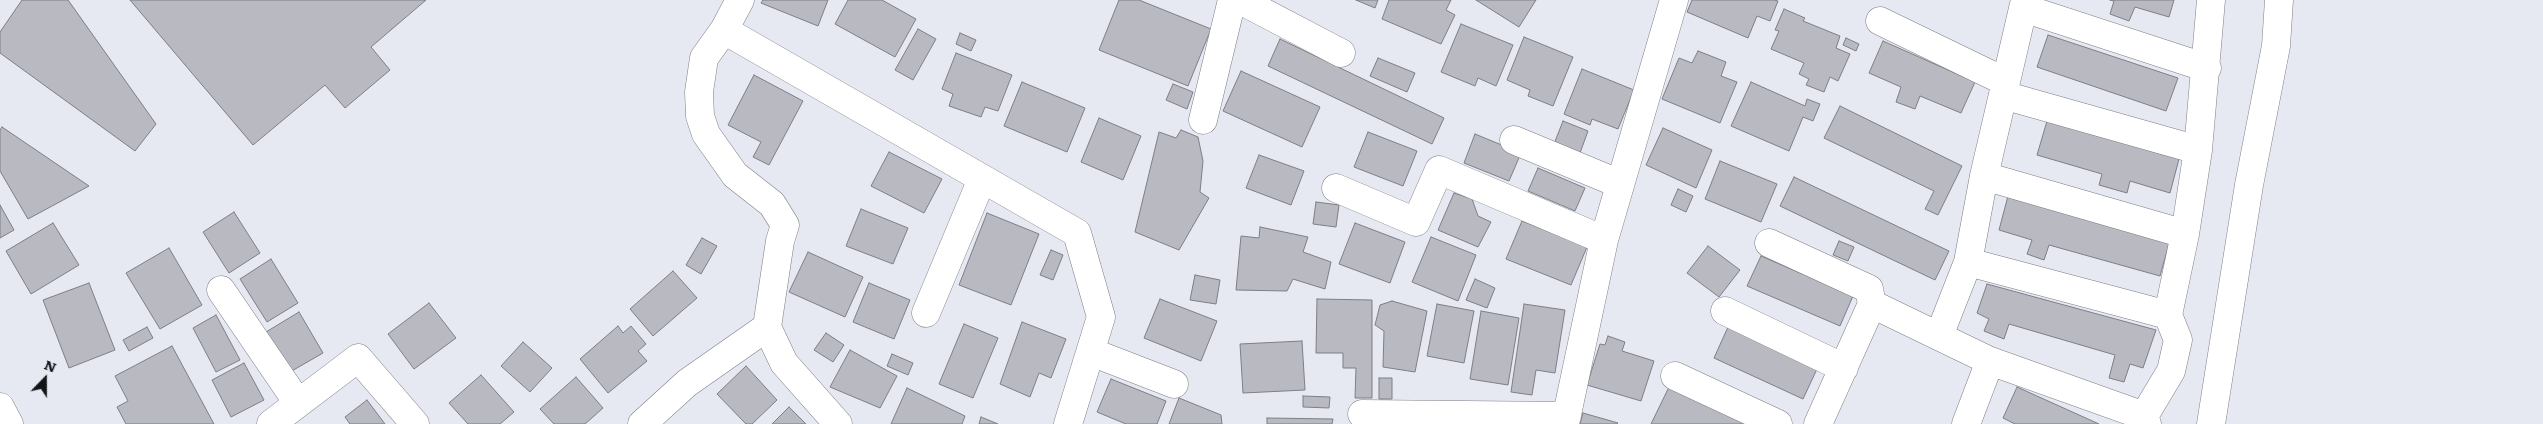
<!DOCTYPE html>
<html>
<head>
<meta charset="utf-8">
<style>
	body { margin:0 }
	#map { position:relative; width:2543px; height:424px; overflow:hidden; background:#e7e9f2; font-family:Literata,serif }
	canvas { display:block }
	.north { position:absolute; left:20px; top:354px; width:50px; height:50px; -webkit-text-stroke:4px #e7e9f2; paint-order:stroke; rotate:22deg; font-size:14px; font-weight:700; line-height:20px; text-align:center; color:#141518 }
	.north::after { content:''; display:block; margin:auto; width:18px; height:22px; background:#141518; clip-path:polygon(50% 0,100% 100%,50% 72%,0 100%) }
</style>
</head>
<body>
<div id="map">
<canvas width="2543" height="424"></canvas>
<div class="north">N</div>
</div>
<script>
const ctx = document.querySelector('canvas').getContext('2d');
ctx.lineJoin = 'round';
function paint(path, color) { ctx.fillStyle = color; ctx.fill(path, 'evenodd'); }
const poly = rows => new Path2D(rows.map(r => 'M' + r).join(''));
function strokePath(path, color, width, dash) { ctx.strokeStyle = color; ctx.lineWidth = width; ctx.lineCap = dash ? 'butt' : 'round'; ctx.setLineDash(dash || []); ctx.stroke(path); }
const building = poly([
	[22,0,68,0,156,124,135,151,0,53,0,32,22,0],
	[130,0,426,0,371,47,390,70,345,108,325,85,253,145,130,0],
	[763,0,828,0,818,26,761,3,763,0],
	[848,0,882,0,916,19,895,57,835,24,848,0],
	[1119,0,1139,0,1211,29,1188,86,1099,50,1119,0],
	[1356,0,1378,0,1375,8,1356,0],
	[1389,0,1451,0,1446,10,1455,15,1441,44,1382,19,1389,0],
	[1476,0,1536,0,1519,27,1476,0],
	[1692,0,1774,0,1778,1,1770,21,1757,16,1748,38,1687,12,1692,0],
	[2110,0,2174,0,2169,17,2135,7,2129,21,2110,14,2114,1,2110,0],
	[1784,9,1805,18,1803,21,1840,36,1836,48,1850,54,1838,81,1830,77,1824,92,1806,85,1809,79,1799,74,1804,63,1771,49,1779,31,1775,30,1784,9],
	[1461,24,1513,45,1496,86,1478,78,1475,86,1441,72,1461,24],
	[918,29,936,39,913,80,895,70,918,29],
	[960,33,976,40,971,51,956,44,960,33],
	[2048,35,2178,78,2166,111,2037,67,2048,35],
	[1524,37,1573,57,1553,106,1528,96,1530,90,1507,80,1524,37],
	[1846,38,1859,44,1856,51,1843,45,1846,38],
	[1280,39,1444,118,1432,144,1268,66,1280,39],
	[1883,41,1975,82,1961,113,1920,96,1915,109,1896,102,1901,87,1869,73,1883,41],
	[1698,51,1726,62,1721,76,1737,82,1720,123,1662,99,1679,58,1692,63,1698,51],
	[956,53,1012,75,998,111,985,107,981,117,949,106,953,94,942,89,956,53],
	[1378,58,1415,73,1407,92,1370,76,1378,58],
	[1582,69,1634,90,1618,129,1592,119,1590,125,1564,114,1582,69],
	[1241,71,1320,107,1302,147,1223,111,1241,71],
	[754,75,803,101,769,165,753,157,761,142,728,125,754,75],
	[1022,82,1085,108,1067,152,1004,126,1022,82],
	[1751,82,1805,106,1807,99,1820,104,1813,121,1803,117,1789,151,1731,126,1751,82],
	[1173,84,1193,92,1187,109,1166,100,1173,84],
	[1840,106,1962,166,1938,215,1925,209,1934,191,1824,138,1840,106],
	[1099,118,1141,136,1123,180,1081,162,1099,118],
	[1563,121,1588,131,1580,153,1554,144,1563,121],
	[2047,121,2179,159,2170,193,2130,181,2127,193,2099,185,2102,174,2037,155,2047,121],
	[2,127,89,186,28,219,0,171,0,130,2,127],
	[1663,128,1712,150,1696,188,1646,165,1663,128],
	[1181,130,1198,137,1203,161,1200,192,1209,198,1179,250,1135,232,1159,132,1176,138,1181,130],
	[1368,132,1417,151,1403,186,1354,167,1368,132],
	[1475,134,1521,153,1509,181,1464,163,1475,134],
	[889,152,942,179,924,213,871,186,889,152],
	[1259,155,1304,171,1291,205,1246,188,1259,155],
	[1720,161,1777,184,1761,222,1705,199,1720,161],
	[1538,168,1585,188,1575,211,1528,191,1538,168],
	[1794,177,1949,251,1935,280,1780,206,1794,177],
	[1678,189,1693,196,1686,212,1671,205,1678,189],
	[1454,193,1472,199,1478,216,1491,222,1478,247,1438,230,1454,193],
	[2008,196,2170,240,2160,276,2049,245,2044,260,2027,254,2032,240,1999,230,2008,196],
	[1316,202,1339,205,1336,227,1313,224,1316,202],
	[0,205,14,230,0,238,0,205],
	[861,209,908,228,893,264,846,246,861,209],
	[234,212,260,253,229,273,203,232,234,212],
	[987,213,1039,234,1011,305,959,285,987,213],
	[1522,221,1587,247,1571,285,1506,259,1522,221],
	[53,223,79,265,31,294,6,251,53,223],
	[1355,223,1405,242,1390,283,1339,264,1355,223],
	[1260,227,1308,237,1303,252,1331,262,1325,289,1293,279,1287,291,1236,290,1241,236,1259,238,1260,227],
	[1431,237,1476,255,1458,301,1412,282,1431,237],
	[702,238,717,246,701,274,686,265,702,238],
	[1839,241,1854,247,1848,261,1833,255,1839,241],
	[1708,246,1740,270,1719,297,1687,273,1708,246],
	[169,248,202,305,160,329,126,273,169,248],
	[1051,250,1063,255,1053,280,1040,275,1051,250],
	[808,252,863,277,845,317,789,292,808,252],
	[1761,256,1853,296,1840,326,1747,286,1761,256],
	[271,259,298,303,267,322,240,279,271,259],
	[673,271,697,298,653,336,630,309,673,271],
	[1195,275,1220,280,1216,304,1190,300,1195,275],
	[1475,279,1495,288,1487,308,1466,300,1475,279],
	[89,283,115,350,69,368,43,300,89,283],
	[869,283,910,300,894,339,853,322,869,283],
	[1987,284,2156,330,2143,368,2130,364,2124,382,2109,378,2115,355,2009,324,2004,339,1984,331,1989,319,1977,313,1987,284],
	[1160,299,1217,321,1201,361,1144,338,1160,299],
	[1317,299,1372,300,1372,398,1355,398,1356,368,1343,368,1343,353,1316,353,1317,299],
	[1392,301,1427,311,1415,372,1383,367,1384,331,1375,325,1380,305,1392,301],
	[429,303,456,338,414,369,388,334,429,303],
	[1437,304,1474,311,1464,363,1427,356,1437,304],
	[1524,304,1565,310,1555,373,1536,370,1532,395,1511,392,1524,304],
	[1481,311,1519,318,1508,385,1470,379,1481,311],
	[299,312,323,353,290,372,266,332,299,312],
	[216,315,240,360,216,372,193,328,216,315],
	[1022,322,1066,339,1051,378,1039,373,1030,397,1000,384,1022,322],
	[964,324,998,338,973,398,939,384,964,324],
	[618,326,623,333,631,326,646,344,638,351,647,361,608,393,580,359,618,326],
	[147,327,153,338,129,351,123,340,147,327],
	[1728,327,1817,369,1803,399,1714,358,1728,327],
	[826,333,844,345,833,362,814,350,826,333],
	[1608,336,1625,342,1622,351,1654,361,1641,401,1587,385,1600,344,1605,345,1608,336],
	[1302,341,1305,390,1243,393,1240,344,1302,341],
	[523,342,552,368,530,392,501,366,523,342],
	[172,346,214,424,126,424,117,407,128,401,115,376,172,346],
	[850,350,897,376,880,408,830,387,850,350],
	[892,354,913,363,908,375,887,366,892,354],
	[244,363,264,400,231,417,212,380,244,363],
	[746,366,777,400,752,424,746,424,717,394,746,366],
	[481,375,514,412,500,424,468,424,449,403,481,375],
	[576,377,603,408,585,424,554,424,540,409,576,377],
	[1379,378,1392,378,1392,399,1379,399,1379,378],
	[1111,379,1166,401,1157,424,1126,424,1097,412,1111,379],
	[1669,387,1749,424,1651,424,1669,387],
	[2017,387,2099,424,2015,424,2003,418,2017,387],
	[907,388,965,416,962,424,891,424,907,388],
	[1303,396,1330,397,1329,408,1303,407,1303,396],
	[1179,398,1221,415,1222,424,1169,424,1179,398],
	[367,400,385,424,350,424,345,417,367,400],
	[789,407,806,424,772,424,789,407],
	[1583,413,1618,423,1617,424,1580,424,1583,413],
	[981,417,998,424,979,424,981,417],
	[1267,418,1333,419,1332,424,1267,424,1267,418]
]);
paint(building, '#b8b9c1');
strokePath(building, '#7d7e86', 1);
const minor = poly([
	[740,0,724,30,704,58,699,92,700,116,706,134,735,175,772,204,785,225,780,241,767,327],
	[1240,0,1341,53],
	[2023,8,2207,68],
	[1880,21,2006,82],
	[724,30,1077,233,1101,317,1068,424],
	[2003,95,2198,150],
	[1203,120,1232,0],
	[1514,140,1620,184],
	[1984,176,2185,234],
	[1336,188,1416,222,1439,170,1604,240],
	[1769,243,1869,289,1872,304],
	[1968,262,2168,315],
	[221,290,298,403],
	[1725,311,1844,368],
	[926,313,982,179],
	[1939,336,1968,262,1984,176,2025,0],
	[1091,352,1174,384],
	[1990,361,2144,416],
	[1675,376,1778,424],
	[0,407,9,424],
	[1362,414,1567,416],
	[271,424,358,358,415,424],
	[642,424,687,383,767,327,784,363,838,424],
	[1565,424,1604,240,1674,0],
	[1818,424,1872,304,1990,361,1966,424],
	[2147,424,2144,416,2171,371,2178,340,2168,315,2185,234,2198,150,2211,0],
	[2211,424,2249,185,2276,46,2279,0]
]);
strokePath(minor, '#7d7e86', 29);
strokePath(minor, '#fff', 28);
</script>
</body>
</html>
